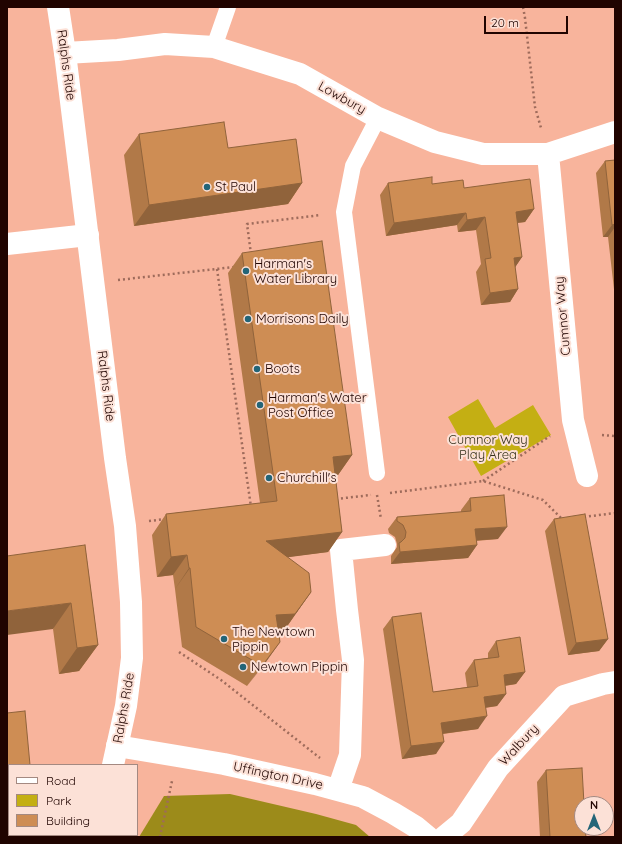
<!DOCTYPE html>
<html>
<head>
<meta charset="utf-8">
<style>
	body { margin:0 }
	#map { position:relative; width:622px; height:844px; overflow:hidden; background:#f8b49c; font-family:Quicksand,sans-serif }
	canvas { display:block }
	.frame { position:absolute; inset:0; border:8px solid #200400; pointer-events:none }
	.legend { position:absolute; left:8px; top:764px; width:130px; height:72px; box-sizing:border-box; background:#fce1d7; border:1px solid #a48981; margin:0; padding:5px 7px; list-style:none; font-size:12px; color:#200400 }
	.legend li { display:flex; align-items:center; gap:8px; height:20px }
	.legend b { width:20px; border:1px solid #a48981 }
	.north { position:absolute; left:574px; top:796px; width:40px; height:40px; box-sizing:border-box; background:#fce1d7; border:1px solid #a48981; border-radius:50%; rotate:0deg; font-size:11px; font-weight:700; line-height:16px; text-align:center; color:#200400 }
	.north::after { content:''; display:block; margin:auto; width:14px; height:18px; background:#236578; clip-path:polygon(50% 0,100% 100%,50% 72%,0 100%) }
	.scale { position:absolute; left:484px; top:16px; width:84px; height:18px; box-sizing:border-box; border:2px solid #200400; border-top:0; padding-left:5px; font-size:12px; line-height:14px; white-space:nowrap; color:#200400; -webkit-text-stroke:3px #fce1d7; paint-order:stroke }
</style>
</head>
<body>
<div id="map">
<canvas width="622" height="844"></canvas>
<div class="frame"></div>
<ul class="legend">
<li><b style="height:5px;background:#fff"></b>Road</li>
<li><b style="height:11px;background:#c4af13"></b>Park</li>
<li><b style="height:11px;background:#ce8d54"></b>Building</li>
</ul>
<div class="north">N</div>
<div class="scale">20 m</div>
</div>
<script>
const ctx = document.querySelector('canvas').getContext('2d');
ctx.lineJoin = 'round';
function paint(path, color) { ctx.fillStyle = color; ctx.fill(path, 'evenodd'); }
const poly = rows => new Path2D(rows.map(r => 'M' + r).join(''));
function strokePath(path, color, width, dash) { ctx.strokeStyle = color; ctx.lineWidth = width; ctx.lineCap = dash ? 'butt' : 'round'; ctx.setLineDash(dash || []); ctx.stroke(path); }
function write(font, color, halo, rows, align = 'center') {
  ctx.font = font + ' Quicksand,sans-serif'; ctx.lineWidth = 4; ctx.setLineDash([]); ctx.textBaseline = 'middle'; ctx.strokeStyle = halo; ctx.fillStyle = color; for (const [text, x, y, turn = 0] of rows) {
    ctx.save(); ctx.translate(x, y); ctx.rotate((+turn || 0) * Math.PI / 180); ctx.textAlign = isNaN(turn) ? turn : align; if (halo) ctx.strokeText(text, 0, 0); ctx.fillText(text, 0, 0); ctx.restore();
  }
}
paint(poly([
	[478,399,495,428,533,405,551,435,481,476,448,417]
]), '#c4af13');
paint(poly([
	[230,794,316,814,356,825,370,837,139,837,164,796]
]), '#9c8b1a');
strokePath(poly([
	[523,7,525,18,535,107,541,128],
	[251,254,247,224,321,215],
	[217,269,251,507],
	[118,280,234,267],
	[602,435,615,436],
	[483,481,550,436],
	[390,493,483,481,543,500,562,519,563,519],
	[377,495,381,519],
	[336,499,371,495],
	[584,517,615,513],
	[149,521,166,519],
	[179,652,221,680,320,758],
	[160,837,172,781]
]), '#9e6b5b', 2.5, [2, 3]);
strokePath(poly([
	[214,47,228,7],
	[377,473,344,212,353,166,378,118]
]), '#fff', 16);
strokePath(poly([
	[58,7,65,53,118,50,165,44,214,47,300,74,378,118,435,142,483,154,548,154,615,132],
	[548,154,573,420,587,476],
	[7,244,88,235],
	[117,746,177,756,224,764,315,784,363,797,393,813,416,827,428,837],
	[338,790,350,755,353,660,347,610,341,550,385,545],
	[444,837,461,823,498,768,564,696,603,684,615,682]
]), '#fff', 22);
strokePath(poly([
	[65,53,115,458,125,526,131,602,132,658,126,706,113,765],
	[84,837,85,835]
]), '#fff', 22);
paint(poly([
	[139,134,228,148,302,183,288,204,134,226,124,155],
	[615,160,615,298,608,237,603,237,596,173,605,161],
	[388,183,432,184,464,188,534,209,525,222,517,223,522,257,515,267,518,289,510,302,481,305,476,272,481,264,476,230,458,232,457,225,386,236,380,195],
	[242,253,352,455,338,475,335,475,342,532,328,552,287,557,311,592,281,635,279,635,280,642,247,686,182,647,175,589,173,575,157,577,152,535,166,514,260,503,228,273],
	[470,498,498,539,476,541,477,545,468,558,391,564,391,556,397,547,397,544,395,537,389,533,388,529,397,517,461,512,461,510],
	[554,519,608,639,599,651,568,655,545,531],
	[85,545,98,645,79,671,59,674,53,629],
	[392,617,433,692,467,687,465,673,474,660,488,658,488,653,496,641,525,672,516,684,505,686,506,694,497,706,485,708,478,729,443,734,436,754,402,759,383,629],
	[546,770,586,837,540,837,537,782]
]), '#b17948');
paint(poly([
	[302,183,288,204,134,226,149,205],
	[534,209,525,222,507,224,516,212],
	[466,213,457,225,386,236,394,223],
	[485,217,476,230,458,232,467,220],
	[615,224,615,227,608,237,603,237,612,225],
	[522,257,514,269,514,258],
	[518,289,510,302,481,305,490,293],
	[352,455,338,475,319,478,333,457],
	[507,527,498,539,467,541,475,529],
	[342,532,328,552,252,562,266,541],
	[477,545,468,558,391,564,400,552],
	[187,555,173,575,157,577,171,557],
	[189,568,190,568,175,589],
	[311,592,281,635,262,636,276,615],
	[71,603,53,629,7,635,7,611],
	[608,639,599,651,568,655,576,643],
	[280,642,266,662,247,686],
	[98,645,79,671,59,674,77,648],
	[525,672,516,684,495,687,504,675],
	[506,694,497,706,475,709,484,697],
	[487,716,478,729,433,735,441,723],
	[444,742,436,754,402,759,411,746],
	[7,782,9,782,9,806,7,806]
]), '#90633b');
const building = poly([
	[224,122,228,148,296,139,302,183,149,205,139,134,224,122],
	[615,160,615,224,612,225,605,161,615,160],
	[432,177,432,184,463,180,464,188,530,179,534,209,516,212,522,257,514,258,518,289,490,293,485,259,491,258,485,217,467,220,466,213,394,223,388,183,432,177],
	[322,241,352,455,333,457,342,532,266,541,309,573,311,592,295,614,276,615,280,642,262,666,196,627,190,568,189,568,187,555,171,557,166,514,277,501,242,253,322,241],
	[504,495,507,527,475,529,477,545,400,552,399,543,401,542,405,538,406,532,403,525,397,521,397,517,471,511,470,498,504,495],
	[585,514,608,639,576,643,554,519,585,514],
	[85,545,98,645,77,648,71,603,7,611,7,556,85,545],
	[421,613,433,692,478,686,474,660,499,657,496,641,520,637,525,672,504,675,506,694,484,697,487,716,441,723,444,742,411,746,392,617,421,613],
	[25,711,30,765,9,765,9,782,7,782,7,713,25,711],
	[582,768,584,804,582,804,582,828,585,828,586,837,550,837,546,770,582,768]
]);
paint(building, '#ce8d54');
strokePath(building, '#90633b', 1);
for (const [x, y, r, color] of [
	[207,187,4,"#236578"],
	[246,271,4,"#236578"],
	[248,319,4,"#236578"],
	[257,369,4,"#236578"],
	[260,405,4,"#236578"],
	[269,478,4,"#236578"],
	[224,639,4,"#236578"],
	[243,667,4,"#236578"]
]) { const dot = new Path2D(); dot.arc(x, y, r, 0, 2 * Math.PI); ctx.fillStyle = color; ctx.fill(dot); strokePath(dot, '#fce1d7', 1.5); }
write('13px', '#200400', '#fce1d7', [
	["Ralphs Ride",66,65,82],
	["Lowbury",342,98,29],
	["Cumnor Way",563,316,-95],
	["Ralphs Ride",106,386,83],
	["Ralphs Ride",124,708,-80],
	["Walbury",519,745,-47],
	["Uffington Drive",278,776,12]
]);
write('13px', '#200400', '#fce1d7', [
	["St Paul",215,187],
	["Harman's",254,264],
	["Water Library",254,279],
	["Morrisons Daily",256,319],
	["Boots",265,369],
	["Harman's Water",268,398],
	["Post Office",268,413],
	["Churchill's",277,478],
	["The Newtown",232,632],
	["Pippin",232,647],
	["Newtown Pippin",251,667]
], 'left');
write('13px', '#36321b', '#fce1d7', [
	["Cumnor Way",488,440],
	["Play Area",488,455]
]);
</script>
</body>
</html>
